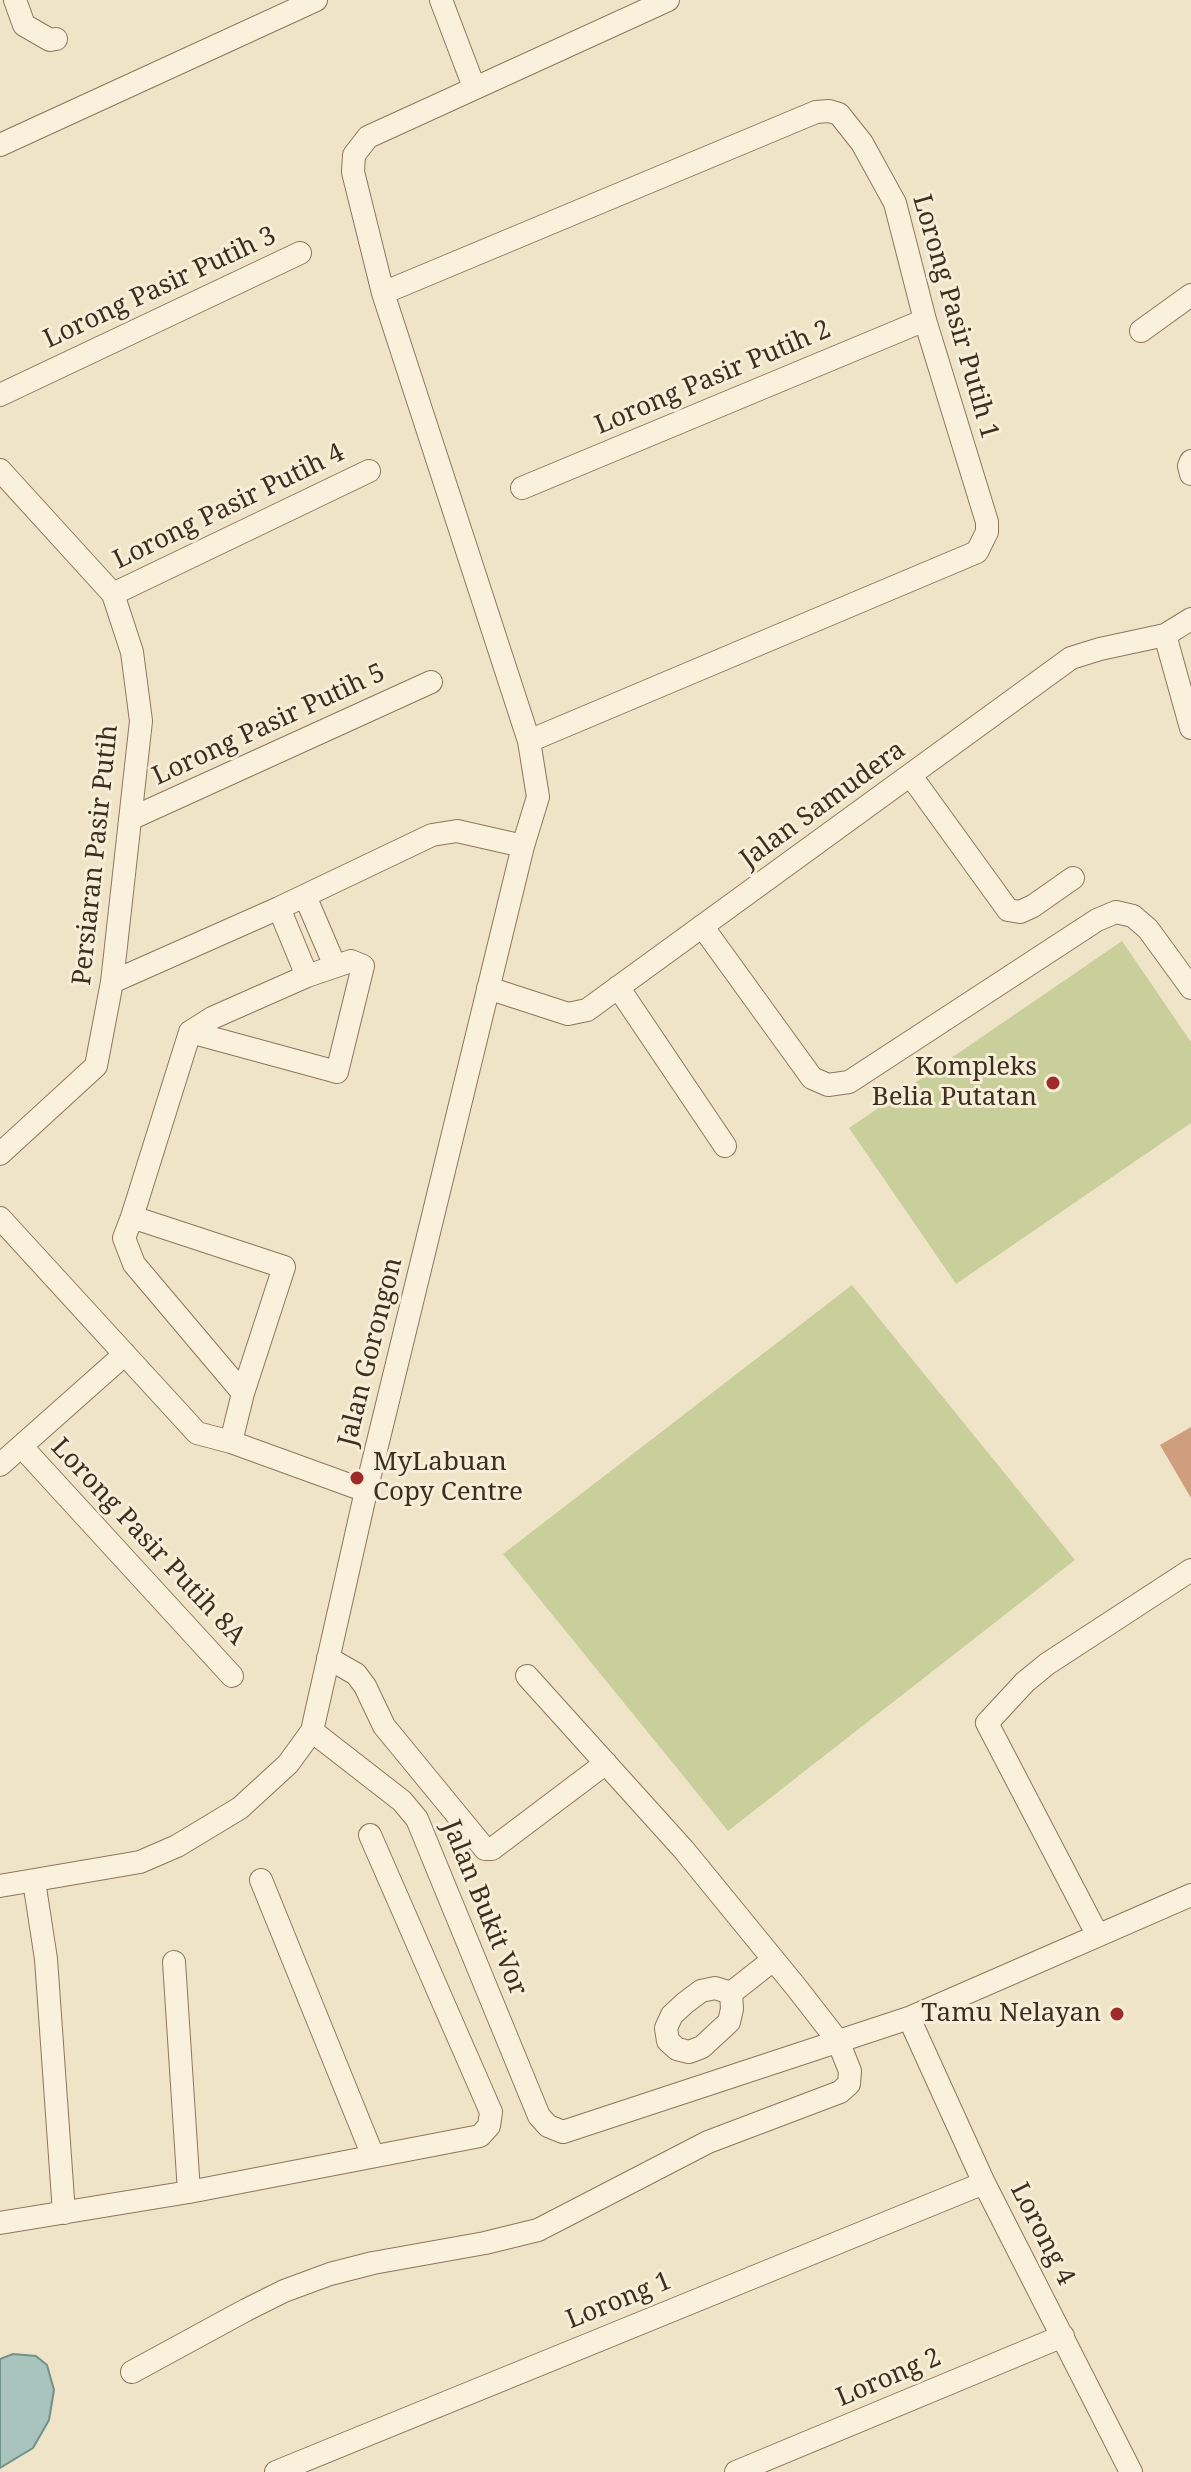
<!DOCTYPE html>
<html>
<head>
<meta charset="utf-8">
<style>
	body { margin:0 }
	canvas { display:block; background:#f0e4c8 }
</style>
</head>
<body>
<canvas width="1191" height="2472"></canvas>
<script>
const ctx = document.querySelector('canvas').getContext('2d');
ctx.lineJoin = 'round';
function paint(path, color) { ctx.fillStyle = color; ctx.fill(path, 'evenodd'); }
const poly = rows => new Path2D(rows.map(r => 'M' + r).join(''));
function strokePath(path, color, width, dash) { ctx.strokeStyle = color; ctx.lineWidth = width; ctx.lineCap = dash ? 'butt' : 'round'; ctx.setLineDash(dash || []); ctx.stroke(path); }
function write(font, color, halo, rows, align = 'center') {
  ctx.font = font + ' "Noto Serif",serif'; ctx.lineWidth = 6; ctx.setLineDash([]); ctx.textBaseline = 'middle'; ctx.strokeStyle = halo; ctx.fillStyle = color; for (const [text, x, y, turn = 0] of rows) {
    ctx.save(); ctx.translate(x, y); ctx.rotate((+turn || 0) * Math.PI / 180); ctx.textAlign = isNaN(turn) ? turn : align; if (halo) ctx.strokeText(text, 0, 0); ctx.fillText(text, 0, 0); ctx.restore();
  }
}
paint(poly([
	[1122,941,1191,1042,1191,1123,956,1284,849,1128],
	[852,1285,1075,1560,728,1831,503,1554]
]), '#c9cf9b');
const water = poly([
	[13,2354,36,2356,47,2365,54,2390,49,2420,33,2448,0,2468,0,2359,13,2354]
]);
paint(water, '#a9c4bc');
strokePath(water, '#6f938a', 2);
paint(poly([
	[1191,1427,1191,1498,1160,1445]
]), '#cf9f7d');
const minor = poly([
	[15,0,24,25,50,40,56,39],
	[441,0,474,87],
	[0,145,316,0],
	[383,293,816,112,829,111,839,114,862,143,895,203,925,320,987,522,987,532,977,552,529,741],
	[1141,331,1191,295],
	[0,395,300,253],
	[1191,461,1189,466,1191,474],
	[0,470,113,594,132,652,141,721,112,982,96,1066,0,1154],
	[522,488,925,320],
	[113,594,369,471],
	[1165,635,1191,728],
	[911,776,1008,910,1020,912,1033,906,1073,878],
	[130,819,431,682],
	[305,896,335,966],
	[279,908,307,976],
	[702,926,812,1078,828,1085,849,1082,1097,920,1116,912,1133,916,1148,929,1191,988],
	[112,982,279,908,432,835,457,831,523,846],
	[618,987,725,1146],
	[488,988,568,1014,587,1010,1071,658,1100,649,1165,635,1191,619],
	[190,1032,212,1018,307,976,351,961,363,966,337,1072,190,1032,132,1217,284,1267,243,1393,231,1442],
	[132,1217,124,1238,134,1264,243,1393],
	[0,1218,197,1433,231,1442,366,1491],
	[22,1447,232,1676],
	[0,1465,125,1354],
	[328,1658,356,1674,365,1686,384,1726,485,1849,492,1849,606,1763],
	[312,1731,402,1801,417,1819,539,2116,548,2126,563,2132,909,2018,1191,1895],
	[261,1880,373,2156],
	[34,1881,46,1959,64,2213],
	[0,1886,140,1862,177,1846,240,1808,288,1764,312,1731,366,1491,523,846,538,797,529,741,383,293,353,172,354,155,368,137,668,0],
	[1097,1934,987,1723,1025,1682,1047,1664,1191,1570],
	[174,1962,189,2192],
	[731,1993,715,1988,701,1991,685,2003,672,2015,666,2028,668,2041,677,2049,689,2052,702,2047,729,2022,732,2009,731,1993,773,1960],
	[909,2018,984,2183,1131,2472],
	[0,2223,189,2192,480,2136,489,2126,491,2112,370,1835],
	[132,2372,246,2310,284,2291,330,2274,373,2263,485,2243,538,2230,708,2142,840,2092,849,2084,850,2071,838,2041,796,1987,684,1850,527,1676],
	[276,2472,984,2183],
	[736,2472,1063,2336]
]);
strokePath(minor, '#8d765c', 24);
strokePath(minor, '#faf1dc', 22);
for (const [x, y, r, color] of [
	[1053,1083,8,"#9e2a2b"],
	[357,1478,8,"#9e2a2b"],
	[1117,2014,8,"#9e2a2b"]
]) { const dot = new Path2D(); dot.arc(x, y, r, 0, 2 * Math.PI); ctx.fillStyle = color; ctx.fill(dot); strokePath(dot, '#f7eed8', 3); }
write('26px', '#3d2e20', '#f7eed8', [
	["Lorong Pasir Putih 3",160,288,-25],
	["Lorong Pasir Putih 1",955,317,74],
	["Lorong Pasir Putih 2",713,378,-23],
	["Lorong Pasir Putih 4",229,507,-26],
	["Lorong Pasir Putih 5",269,725,-25],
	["Jalan Samudera",823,805,-36],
	["Persiaran Pasir Putih",96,855,-84],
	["Jalan Gorongon",371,1352,-76],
	["Lorong Pasir Putih 8A",148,1542,47],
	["Jalan Bukit Vor",484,1908,68],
	["Lorong 4",1042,2234,63],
	["Lorong 1",619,2301,-22],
	["Lorong 2",889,2378,-23]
]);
write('26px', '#3d2e20', '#f7eed8', [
	["Kompleks",1037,1068],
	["Belia Putatan",1037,1098],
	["MyLabuan",373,1463,"left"],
	["Copy Centre",373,1493,"left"],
	["Tamu Nelayan",1101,2014]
], 'right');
</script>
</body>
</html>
